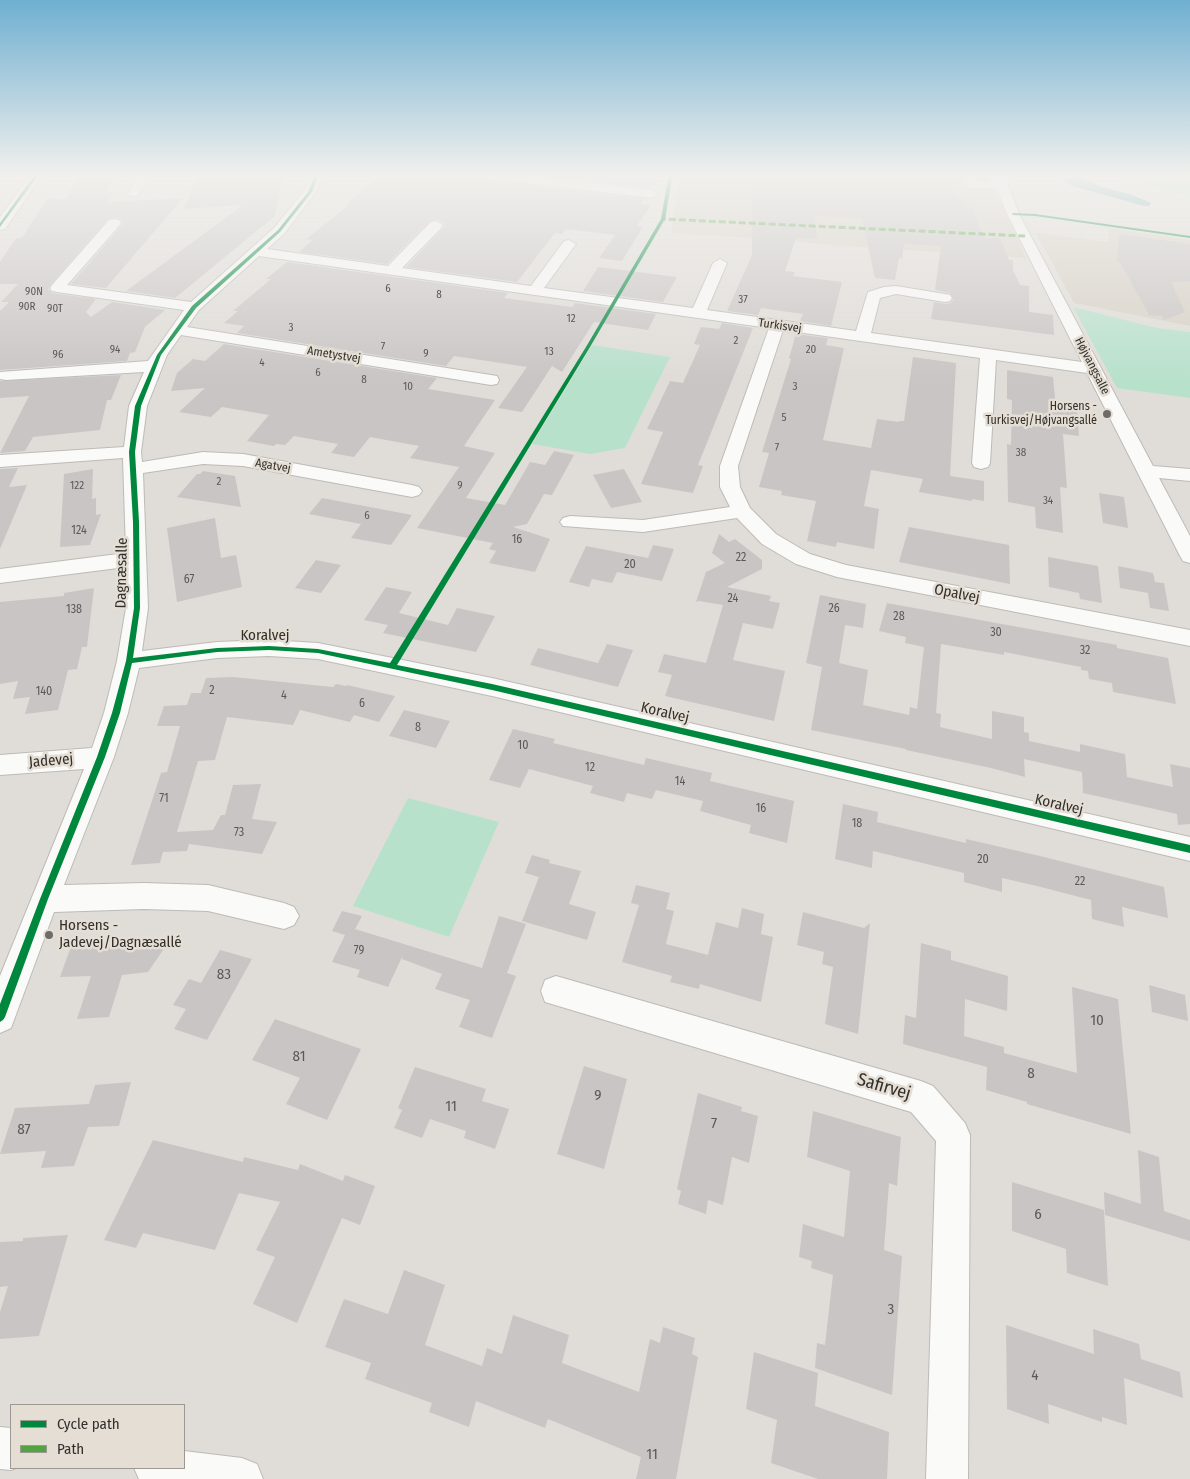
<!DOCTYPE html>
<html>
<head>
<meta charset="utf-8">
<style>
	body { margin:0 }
	#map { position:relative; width:1190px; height:1479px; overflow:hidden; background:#e0ddd8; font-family:"Fira Sans Condensed",sans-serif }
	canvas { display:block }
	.legend { position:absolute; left:10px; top:1404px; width:175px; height:65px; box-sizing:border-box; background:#e4ded4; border:1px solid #9d9891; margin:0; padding:6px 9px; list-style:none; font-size:15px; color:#322f2c }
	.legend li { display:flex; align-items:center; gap:10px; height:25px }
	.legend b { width:25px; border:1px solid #9d9891 }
</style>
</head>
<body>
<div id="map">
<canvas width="1190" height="1479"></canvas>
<ul class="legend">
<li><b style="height:6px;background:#00873e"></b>Cycle path</li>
<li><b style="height:6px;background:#52a443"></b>Path</li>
</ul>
</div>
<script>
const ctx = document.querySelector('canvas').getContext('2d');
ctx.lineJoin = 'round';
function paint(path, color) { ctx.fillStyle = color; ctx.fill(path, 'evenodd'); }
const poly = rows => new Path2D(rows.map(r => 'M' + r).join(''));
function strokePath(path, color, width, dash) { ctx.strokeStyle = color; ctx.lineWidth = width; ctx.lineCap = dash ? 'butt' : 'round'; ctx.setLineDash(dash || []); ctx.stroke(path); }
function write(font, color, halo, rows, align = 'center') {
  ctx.font = font + ' "Fira Sans Condensed",sans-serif'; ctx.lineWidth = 5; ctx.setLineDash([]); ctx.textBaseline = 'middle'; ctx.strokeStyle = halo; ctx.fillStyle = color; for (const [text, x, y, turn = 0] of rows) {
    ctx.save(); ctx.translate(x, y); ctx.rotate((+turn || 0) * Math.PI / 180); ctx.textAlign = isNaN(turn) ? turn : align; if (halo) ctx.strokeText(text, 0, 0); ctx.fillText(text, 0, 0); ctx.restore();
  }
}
paint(poly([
	[680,173,990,173,989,179,1026,258,815,244,755,234,752,238,671,233],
	[1109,228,1190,240,1190,326,1074,303,1036,233,1108,242]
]), '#d7d1c6');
paint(poly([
	[1105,173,1190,173,1190,197],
	[1073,307,1157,328,1190,332,1190,398,1117,388],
	[592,345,670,357,625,448,590,454,532,444],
	[408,798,499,822,449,937,353,906]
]), '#b8e1cc');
paint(poly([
	[1057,173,1074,173,1101,187,1130,194,1151,203,1149,206,1144,206,1076,187,1067,184]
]), '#5ba8af');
paint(poly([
	[82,173,110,173,109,176,115,176,105,193,114,192,109,202,183,198,106,288,71,284,123,224,121,219,114,217,108,219,51,284,48,289,52,293,96,299,86,312,91,317,112,302,165,310,145,327,135,352,130,353,127,361,0,370,0,311,9,302,1,302,18,284,0,284,0,262,16,238,22,238,48,198,65,199],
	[198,173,231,173,229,178,283,175,275,216,175,298,126,291,243,205,184,209],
	[383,173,407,173,488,181,644,199,641,204,651,205,637,226,643,227,622,261,599,258,615,235,566,229,562,234,555,233,517,282,406,267,445,226,444,223,436,219,430,221,387,264,299,252,312,240,306,239,350,204,348,202],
	[519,173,642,173,659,175,651,188],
	[753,173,946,173,955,197,962,197,965,207,972,207,984,238,1000,238,1009,260,1013,260,1013,270,1020,285,1029,286,1029,312,1053,315,1054,335,931,319,934,302,945,304,950,303,954,299,950,293,935,290,941,246,904,244,902,259,899,258,895,280,875,278,862,218,814,216,817,239,796,238,785,271,795,272,793,276,842,282,831,326,800,321,803,314,761,308,758,315,727,311,752,255],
	[1119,234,1190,244,1190,281,1171,282,1185,312,1164,320,1162,316,1149,315,1122,266,1117,260],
	[287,262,508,293,504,298,572,307,575,303,656,314,648,330,594,322,562,372,552,366,522,412,498,408,527,367,454,356,446,366,237,333,244,326,224,323,238,311,233,311,271,279,266,279],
	[598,267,677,277,663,302,583,291],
	[722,323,753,328,698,465,703,466,693,493,641,484,663,432,647,429,670,381,683,383,700,345,694,344,701,327,719,329],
	[796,334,828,338,826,345,844,348,823,440,871,448,877,419,899,422,899,421,904,421,913,357,956,363,950,476,984,481,984,501,972,499,972,501,919,492,923,479,871,470,864,506,879,509,874,549,837,542,836,547,807,541,816,501,781,495,782,491,759,487,769,453,762,452,791,359,789,358],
	[224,344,437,378,428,389,495,400,464,446,495,453,466,498,505,505,530,462,545,465,554,451,574,455,552,495,544,494,527,524,513,527,550,539,535,572,489,563,496,551,489,549,493,543,417,528,459,467,410,458,419,446,370,437,354,457,331,453,338,444,294,436,285,445,276,444,274,446,247,441,269,415,222,407,211,417,179,412,205,388,171,391,177,373,193,359,205,361],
	[1007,370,1053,377,1056,408,1077,411,1079,436,1063,434,1067,488,1060,487,1063,533,1036,528,1035,507,1008,502,1007,444,1011,445,1012,400,1007,399],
	[121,375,111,400,107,400,100,430,33,437,25,451,0,453,29,396,0,398,0,381],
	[18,468,9,487,27,485,0,549,0,469],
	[93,469,92,499,96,498,96,515,101,514,90,545,60,547,64,474],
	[624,469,642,502,611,508,593,475],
	[203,471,235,476,241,507,177,497,197,474,200,474],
	[1099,493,1124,497,1128,528,1103,523],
	[322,498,412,515,391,545,351,538,361,524,309,514],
	[215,518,221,558,236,555,242,587,177,602,167,528],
	[909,527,1009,545,1010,584,899,562],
	[719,534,729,542,735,539,762,560,762,569,727,587,771,596,769,601,780,603,773,629,743,623,733,660,785,671,774,721,665,696,672,675,658,672,664,654,706,663,723,605,699,601,696,602,706,572,725,563,712,553],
	[653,545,674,549,662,581,617,572,612,583,592,579,589,587,569,582,586,546,648,558],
	[1048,557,1098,566,1102,603,1080,599,1079,593,1049,587],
	[316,560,341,565,321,593,295,588],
	[1118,566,1153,573,1155,582,1164,583,1169,611,1150,608,1148,593,1120,588],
	[386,587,412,592,399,613,448,625,457,608,495,616,476,652,383,633,388,625,364,620],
	[94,588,87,647,82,647,77,669,68,670,58,710,25,714,30,697,13,699,18,681,0,684,0,602,64,596,64,593],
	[820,595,866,604,863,628,845,625,839,663,868,670,863,705,909,715,910,707,917,709,924,647,905,643,906,637,879,631,887,603,1117,645,1117,648,1168,658,1176,704,1113,692,1112,683,1089,679,1088,671,1081,670,1081,667,1004,652,1004,655,941,644,936,713,941,714,940,727,992,739,992,711,1024,717,1024,732,1029,733,1029,741,1080,752,1080,744,1125,754,1127,777,1173,787,1170,764,1190,768,1190,824,1178,825,1177,814,1083,793,1082,772,1024,759,1025,777,991,768,906,750,906,749,811,730,822,667,806,663],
	[607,644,633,650,618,687,530,665,538,648,598,663],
	[233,677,333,687,336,684,346,686,347,685,395,696,379,722,354,715,350,722,300,710,293,725,227,717,215,760,198,761,177,832,213,830,221,815,225,815,233,785,261,784,252,819,277,822,262,854,189,844,187,851,163,852,160,863,131,865,161,773,167,772,180,726,157,726,164,706,187,705,191,693,201,693,206,678],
	[404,710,450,721,436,748,389,736],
	[513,729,555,739,553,743,644,765,646,758,712,773,710,781,794,801,787,843,749,833,751,825,700,811,703,801,656,790,652,799,627,793,624,802,590,793,593,786,529,769,520,788,489,780],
	[843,804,878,812,877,822,966,843,966,839,1040,856,1164,887,1168,918,1122,907,1124,927,1092,919,1091,900,1041,887,1002,878,1002,892,964,882,964,873,873,851,872,868,835,859],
	[532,855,550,860,549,863,581,871,569,904,596,912,587,940,522,921,539,877,525,873],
	[636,885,670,893,666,909,674,911,666,944,708,955,716,922,738,928,742,908,764,914,761,934,773,937,761,1002,700,984,699,989,670,982,672,976,622,962,639,905,631,903],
	[342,911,362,916,355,929,482,968,499,916,526,924,507,973,516,976,492,1038,459,1027,470,1000,435,989,442,974,402,959,403,955,388,987,357,977,360,970,332,962,345,935,332,931],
	[803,912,864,928,870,923,858,1034,825,1024,833,967,822,964,824,952,797,945],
	[172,937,148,972,122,975,109,1017,77,1019,91,976,60,977,73,941],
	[921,943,951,951,951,960,1008,976,1007,1011,965,999,964,1036,1004,1047,1004,1053,1077,1073,1072,987,1118,999,1131,1134,1027,1104,1027,1102,986,1090,987,1067,903,1044,905,1015,916,1018],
	[220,950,252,959,207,1040,174,1029,186,1009,173,1005,189,979,201,983],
	[1149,985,1185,995,1188,1021,1152,1012],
	[275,1019,361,1049,327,1120,286,1104,300,1078,252,1060],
	[584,1066,627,1079,604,1169,557,1154],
	[415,1067,486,1089,482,1101,509,1109,495,1149,464,1138,466,1131,430,1119,422,1138,394,1128,402,1110,398,1108],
	[131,1082,119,1126,88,1127,74,1166,41,1168,46,1151,0,1154,15,1108,89,1104,95,1085],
	[698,1093,742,1107,741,1111,758,1116,749,1163,732,1157,723,1205,708,1200,706,1214,678,1204,681,1191,677,1189],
	[813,1111,901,1137,897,1186,889,1183,884,1250,902,1256,892,1395,815,1368,817,1343,825,1345,833,1275,811,1268,812,1261,799,1257,803,1224,844,1237,850,1171,807,1157],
	[153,1140,243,1162,244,1157,298,1170,300,1164,343,1181,345,1175,375,1186,360,1225,342,1218,297,1323,253,1304,275,1257,256,1250,280,1202,239,1193,215,1250,143,1233,136,1248,104,1240],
	[1138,1150,1159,1157,1164,1211,1190,1220,1190,1241,1105,1215,1104,1192,1141,1204],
	[1012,1182,1104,1210,1108,1286,1067,1273,1066,1249,1012,1231],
	[68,1235,39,1336,0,1339,0,1312,8,1286,0,1287,0,1242,23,1241,23,1238],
	[404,1270,445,1285,425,1345,482,1366,487,1348,502,1354,513,1315,569,1335,562,1363,639,1392,650,1339,660,1343,663,1327,695,1338,692,1354,698,1357,676,1479,636,1479,641,1457,548,1419,545,1428,476,1401,469,1427,429,1412,432,1403,365,1379,371,1363,325,1347,344,1299,388,1314],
	[1006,1325,1094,1354,1093,1329,1139,1344,1141,1359,1180,1372,1183,1398,1124,1378,1127,1425,1102,1417,1102,1422,1048,1404,1049,1424,1007,1409],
	[754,1352,818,1373,815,1406,889,1432,887,1479,818,1479,771,1463,777,1420,746,1409]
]), '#c9c5c4');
const minor = poly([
	[32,173,44,173,5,229,0,230,0,217,32,173],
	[138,173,150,173,138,196,130,196,128,193,138,173],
	[312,173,324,173,316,192,284,234,267,249,388,266,431,222,436,221,443,225,441,228,402,268,531,286,564,241,569,240,576,244,544,288,693,308,713,263,720,259,727,263,707,310,856,331,868,292,884,287,896,286,945,294,950,295,952,298,950,301,945,302,896,294,880,298,871,333,1082,362,1007,214,997,189,970,188,964,184,963,173,975,173,976,181,995,182,994,173,1006,173,1008,186,1019,214,1153,466,1190,469,1190,481,1159,478,1190,536,1190,563,1183,561,1180,556,1087,373,996,360,990,463,988,467,981,469,974,467,972,463,980,358,783,330,738,466,740,487,750,508,776,534,810,554,846,565,1190,630,1190,646,837,577,796,564,762,544,737,518,643,532,563,526,560,522,563,518,570,516,643,520,730,507,720,487,720,466,769,328,259,256,199,310,187,327,491,375,497,376,499,380,497,384,491,385,181,335,167,355,147,406,141,452,142,462,203,452,243,454,412,485,419,487,422,491,419,495,412,497,243,466,203,464,143,473,148,608,142,651,217,642,269,640,318,643,492,678,1190,837,1190,861,492,696,318,659,269,656,217,658,139,668,128,713,114,757,64,885,144,883,208,885,284,903,294,907,299,916,294,925,284,929,208,911,144,909,54,912,11,1028,0,1033,0,976,84,769,0,775,0,755,92,748,104,713,117,661,126,608,126,567,0,583,0,569,126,553,123,458,0,467,0,455,124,447,129,406,144,372,6,380,0,379,0,372,148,361,184,310,57,292,52,291,50,288,52,285,109,220,114,219,119,220,121,223,119,226,67,285,191,302,274,228,304,191,312,173],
	[465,173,502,173,652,190,658,194,652,198,471,177,465,173],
	[556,976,921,1081,933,1086,965,1123,970,1135,968,1479,926,1479,936,1141,911,1112,545,1002,541,991,545,980,556,976],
	[0,1427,11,1428,11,1468,16,1468,11,1470,0,1469,0,1427],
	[184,1451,242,1458,257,1464,263,1479,139,1479,134,1468,184,1468,184,1451]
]);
strokePath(minor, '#bdbbb7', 2);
paint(minor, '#fafaf9');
strokePath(poly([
	[664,215,663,219,1025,236]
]), '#52a443', 3, [7, 3]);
paint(poly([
	[36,173,40,173,0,227,0,223,36,173],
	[316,173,320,173,312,192,280,232,196,308,161,355,141,406,135,452,139,522,140,608,133,658,217,648,269,646,318,649,390,663,586,347,661,219,669,173,673,173,665,219,590,347,397,665,492,684,1190,845,1190,853,492,690,318,653,269,650,217,652,132,663,120,713,105,757,48,899,5,1017,3,1020,0,1022,0,1004,40,899,97,757,112,713,126,661,134,608,133,522,129,452,135,406,157,355,192,306,278,230,308,192,316,173],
	[1012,213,1035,214,1190,236,1190,238,1035,216,1013,215,1012,213]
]), '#00873e');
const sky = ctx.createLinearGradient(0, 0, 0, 380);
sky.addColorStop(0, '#6fafd1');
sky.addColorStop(0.46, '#f1f0ed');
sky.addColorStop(1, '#f1f0ed00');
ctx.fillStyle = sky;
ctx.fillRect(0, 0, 1190, 380);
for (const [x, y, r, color] of [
	[1107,414,5,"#6f6c68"],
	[49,935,5,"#6f6c68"]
]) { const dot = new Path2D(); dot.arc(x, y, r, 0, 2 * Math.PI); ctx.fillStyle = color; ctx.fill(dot); strokePath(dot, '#e4ded4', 2); }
write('11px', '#5b5855', null, [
	["6",388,289],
	["90N",34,292],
	["8",439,295],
	["37",743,300],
	["90R",27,307],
	["90T",55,309],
	["12",571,319],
	["3",291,328],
	["2",736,341],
	["7",383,347],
	["94",115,350],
	["20",811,350],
	["13",549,352],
	["9",426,354],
	["96",58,355],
	["4",262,363],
	["6",318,373],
	["8",364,380],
	["10",408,387],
	["3",795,387],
	["5",784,418],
	["7",777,448],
	["38",1021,453],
	["2",219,482],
	["122",77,486],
	["9",460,486],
	["34",1048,501],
	["6",367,516]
]);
write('12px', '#322f2c', '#e4ded4', [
	["Turkisvej",780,326,8],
	["Ametystvej",334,355,9],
	["Højvangsalle",1092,366,63],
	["Agatvej",273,466,10]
]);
write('12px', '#322f2c', '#e4ded4', [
	["Horsens -",1097,407],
	["Turkisvej/Højvangsallé",1097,421]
], 'right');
write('12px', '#5b5855', null, [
	["124",79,531],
	["16",517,540],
	["22",741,558],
	["20",630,565],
	["67",189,580],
	["24",733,599],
	["26",834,609],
	["138",74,610],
	["28",899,617],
	["30",996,633],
	["32",1085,651],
	["2",212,691],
	["140",44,692],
	["4",284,696],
	["6",362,704],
	["8",418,728],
	["10",523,746],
	["12",590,768],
	["14",680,782],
	["71",164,799],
	["16",761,809],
	["18",857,824],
	["73",239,833],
	["20",983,860],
	["22",1080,882],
	["79",359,951]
]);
write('15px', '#322f2c', '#e4ded4', [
	["Dagnæsalle",122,573,-89],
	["Opalvej",957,594,11],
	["Koralvej",265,636],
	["Koralvej",665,713,13],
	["Jadevej",51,761,-5],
	["Koralvej",1059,805,13]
]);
write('15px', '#322f2c', '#e4ded4', [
	["Horsens -",59,926],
	["Jadevej/Dagnæsallé",59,943]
], 'left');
write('15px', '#5b5855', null, [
	["83",224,975],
	["10",1097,1021],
	["81",299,1057],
	["8",1031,1074],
	["9",598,1096],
	["11",451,1107],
	["7",714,1124],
	["87",24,1130],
	["6",1038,1215],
	["3",891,1310],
	["4",1035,1376],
	["11",652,1455]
]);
write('18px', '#322f2c', '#e4ded4', [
	["Safirvej",884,1087,16]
]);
</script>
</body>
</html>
